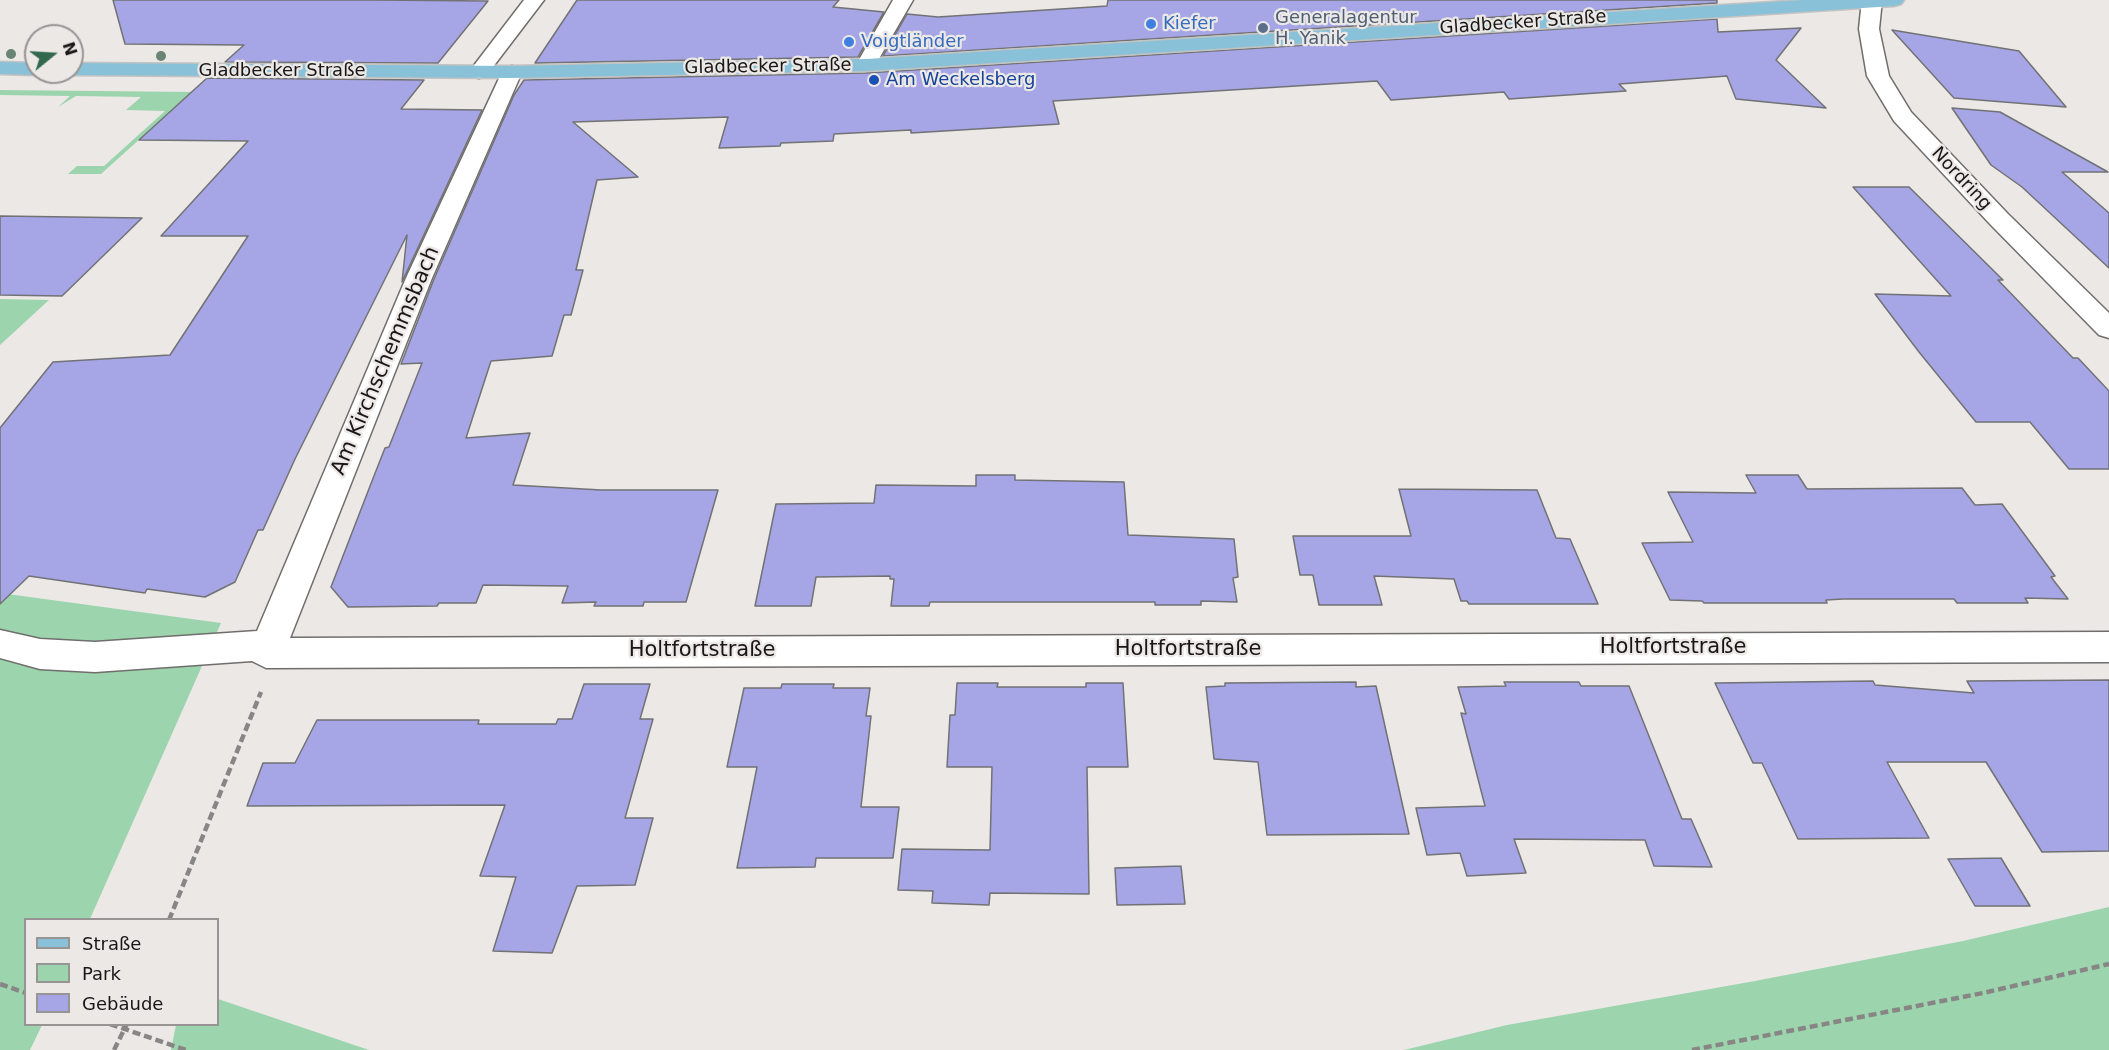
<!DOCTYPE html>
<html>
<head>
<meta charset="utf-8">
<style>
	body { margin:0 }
	#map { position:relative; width:2109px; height:1050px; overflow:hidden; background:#ebe8e6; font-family:"DejaVu Sans",sans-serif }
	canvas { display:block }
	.legend { position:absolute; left:24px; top:918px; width:195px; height:108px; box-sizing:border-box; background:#ebe8e6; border:2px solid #979493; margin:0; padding:8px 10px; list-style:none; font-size:18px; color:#181716 }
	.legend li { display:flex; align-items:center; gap:12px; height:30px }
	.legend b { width:30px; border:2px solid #979493 }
	.north { position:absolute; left:24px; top:24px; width:60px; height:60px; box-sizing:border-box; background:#ebe8e6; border:2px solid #979493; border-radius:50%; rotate:72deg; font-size:16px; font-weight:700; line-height:24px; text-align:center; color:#181716 }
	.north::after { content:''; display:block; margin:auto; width:21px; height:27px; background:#31684e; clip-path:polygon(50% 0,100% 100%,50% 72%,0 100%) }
</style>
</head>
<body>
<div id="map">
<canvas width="2109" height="1050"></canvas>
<ul class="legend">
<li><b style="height:8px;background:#89c1d8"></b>Straße</li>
<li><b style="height:16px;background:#9cd4ae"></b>Park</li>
<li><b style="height:16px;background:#a6a6e7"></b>Gebäude</li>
</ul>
<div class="north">N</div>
</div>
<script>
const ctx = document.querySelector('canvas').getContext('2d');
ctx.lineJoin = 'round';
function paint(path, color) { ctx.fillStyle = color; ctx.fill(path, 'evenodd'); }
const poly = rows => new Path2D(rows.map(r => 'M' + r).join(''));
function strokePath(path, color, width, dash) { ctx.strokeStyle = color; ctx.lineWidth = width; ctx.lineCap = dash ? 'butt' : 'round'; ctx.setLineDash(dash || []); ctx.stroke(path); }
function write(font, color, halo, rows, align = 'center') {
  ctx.font = font + ' "DejaVu Sans",sans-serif'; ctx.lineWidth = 4.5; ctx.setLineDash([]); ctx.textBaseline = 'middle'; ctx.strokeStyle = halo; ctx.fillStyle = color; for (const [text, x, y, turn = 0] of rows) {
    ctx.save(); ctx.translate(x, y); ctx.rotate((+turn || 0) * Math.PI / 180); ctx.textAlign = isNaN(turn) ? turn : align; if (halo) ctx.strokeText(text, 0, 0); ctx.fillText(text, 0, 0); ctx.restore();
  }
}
paint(poly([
	[0,90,192,92,101,174,68,174,77,166,104,166,165,111,126,110,141,97,76,96,58,107,70,96,0,95],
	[0,299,49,300,0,345],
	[0,593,221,623,90,919,26,920,26,1024,42,1025,30,1050,0,1050],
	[2109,907,2109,1050,1404,1050,1507,1025,1755,981,1963,941],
	[218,999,369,1050,171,1050,176,1025,218,1024]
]), '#9cd4ae');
const building = poly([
	[113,0,372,0,488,1,438,63,225,62,244,45,125,44,113,0],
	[577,0,839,0,833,7,884,12,858,57,535,63,577,0],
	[1108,0,1717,0,1717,3,883,56,907,14,938,17,1107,6,1108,0],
	[1717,19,1718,32,1801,28,1776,60,1826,108,1736,99,1727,76,1619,84,1626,91,1509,99,1504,92,1391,100,1377,81,1053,101,1059,124,911,133,911,130,834,134,833,141,781,143,780,146,719,148,728,117,573,122,638,177,597,180,576,270,583,270,571,315,564,315,552,356,491,361,466,438,530,433,513,485,601,490,718,490,686,602,644,602,643,606,594,606,596,602,562,603,568,586,483,585,476,603,439,603,437,606,348,607,331,587,372,481,385,448,389,447,422,363,401,364,434,279,514,95,524,80,866,73,1717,19],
	[1892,30,2019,51,2066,107,1954,98,1892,30],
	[207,78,424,80,401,109,482,110,402,282,407,235,295,459,263,530,258,530,235,582,205,597,147,589,145,593,29,576,0,604,0,428,53,362,170,355,248,236,161,236,248,141,139,140,207,78],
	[1952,108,2000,112,2108,172,2062,172,2109,213,2109,268,2022,187,1991,165,1952,108],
	[1853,187,1909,187,2003,280,1998,280,2073,358,2078,358,2109,391,2109,469,2069,469,2030,422,1976,422,1919,352,1875,294,1951,296,1853,187],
	[0,216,142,218,62,296,0,295,0,216],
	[976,475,1015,475,1015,480,1124,482,1128,535,1234,539,1238,577,1233,578,1237,602,1201,601,1201,605,1155,605,1155,602,930,602,929,606,891,606,894,579,890,579,890,576,816,577,811,606,755,606,776,504,874,503,876,485,976,486,976,475],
	[1746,475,1798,475,1807,489,1962,488,1975,505,2002,504,2055,576,2051,577,2068,599,2025,598,2028,603,1957,603,1954,599,1843,599,1826,600,1827,603,1704,603,1702,601,1670,600,1642,543,1693,542,1668,492,1756,493,1746,475],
	[1399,489,1537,490,1556,538,1570,539,1598,604,1469,604,1467,601,1461,601,1454,579,1374,576,1382,605,1319,605,1313,575,1300,575,1293,536,1411,536,1399,489],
	[2109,680,2109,851,2042,852,1986,762,1887,762,1929,838,1798,839,1762,763,1753,763,1715,683,1873,681,1875,685,1974,693,1967,681,2109,680],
	[1356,682,1356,687,1376,686,1409,834,1267,835,1258,762,1214,759,1206,687,1225,686,1225,683,1356,682],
	[1504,682,1579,682,1581,686,1629,686,1682,819,1691,819,1712,867,1654,866,1645,840,1514,839,1526,873,1467,876,1460,853,1427,855,1416,808,1485,806,1461,713,1466,714,1458,687,1506,686,1504,682],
	[957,683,998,683,997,687,1086,687,1086,683,1123,683,1128,767,1087,767,1089,894,990,893,989,905,932,903,933,891,898,890,902,849,990,850,992,767,947,767,950,715,955,715,957,683],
	[584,684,650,684,640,719,653,719,625,818,653,818,635,885,577,886,552,953,493,951,516,877,480,876,505,805,247,806,263,763,295,763,317,720,479,720,478,724,556,724,558,719,572,719,584,684],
	[782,684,834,684,833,688,870,688,866,716,871,716,861,807,899,807,893,858,816,858,815,867,737,868,757,767,727,767,744,688,781,688,782,684],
	[2001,858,2030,906,1975,906,1948,859,2001,858],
	[1181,866,1185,904,1117,905,1115,868,1181,866]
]);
paint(building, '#a6a6e7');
strokePath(building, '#727275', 1.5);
const minor = poly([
	[524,0,544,0,486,76,479,78,472,76,469,72,524,0],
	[893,0,913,0,873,69,866,71,859,69,856,65,893,0],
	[1862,0,1882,0,1879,29,1889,76,1911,112,2008,214,2109,313,2109,338,2099,335,1990,224,1894,121,1867,76,1859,29,1862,0],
	[512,66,519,68,522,72,432,278,290,638,2109,632,2109,662,266,668,252,661,95,672,40,669,0,658,0,630,40,639,95,642,257,631,406,278,502,72,505,68,512,66]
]);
const major = poly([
	[1803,0,1904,0,1901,4,1894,6,866,71,512,78,72,75,64,72,72,72,72,63,512,66,866,59,1803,0],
	[0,62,36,63,36,72,44,72,36,75,0,74,0,62]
]);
strokePath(minor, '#706e6c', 3);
strokePath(major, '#c3c3c2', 3);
strokePath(poly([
	[169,920,261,692],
	[0,984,26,993],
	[110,1024,186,1050],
	[114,1050,127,1024],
	[1692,1050,1983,993,2109,964]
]), '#888684', 4.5, [8, 4]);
paint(minor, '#fff');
paint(major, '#89c1d8');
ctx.fillStyle = '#6a8474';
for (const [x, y] of [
	[11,54],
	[161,56]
]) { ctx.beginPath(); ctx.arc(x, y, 5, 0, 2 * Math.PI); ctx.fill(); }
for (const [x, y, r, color] of [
	[1151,24,6,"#3f7fe0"],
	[1263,28,6,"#5c6f8a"],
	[849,42,6,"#3f7fe0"],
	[874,80,6,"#1a4fb4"]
]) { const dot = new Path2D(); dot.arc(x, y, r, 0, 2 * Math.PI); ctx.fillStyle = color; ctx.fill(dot); strokePath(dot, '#ebe8e6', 2); }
write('18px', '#4e5e75', '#ebe8e6', [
	["Generalagentur",1275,18],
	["H. Yanik",1275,39]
], 'left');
write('18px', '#181716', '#ebe8e6', [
	["Gladbecker Straße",1523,23,-4],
	["Gladbecker Straße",768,67,-1],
	["Gladbecker Straße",282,71],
	["Nordring",1961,179,47]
]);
write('18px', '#366cbe', '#ebe8e6', [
	["Kiefer",1163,24],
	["Voigtländer",861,42]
], 'left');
write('18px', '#164399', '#ebe8e6', [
	["Am Weckelsberg",886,80]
], 'left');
write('21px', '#181716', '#ebe8e6', [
	["Am Kirchschemmsbach",386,361,-67],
	["Holtfortstraße",1673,648],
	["Holtfortstraße",1188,650],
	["Holtfortstraße",702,651]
]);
</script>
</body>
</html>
